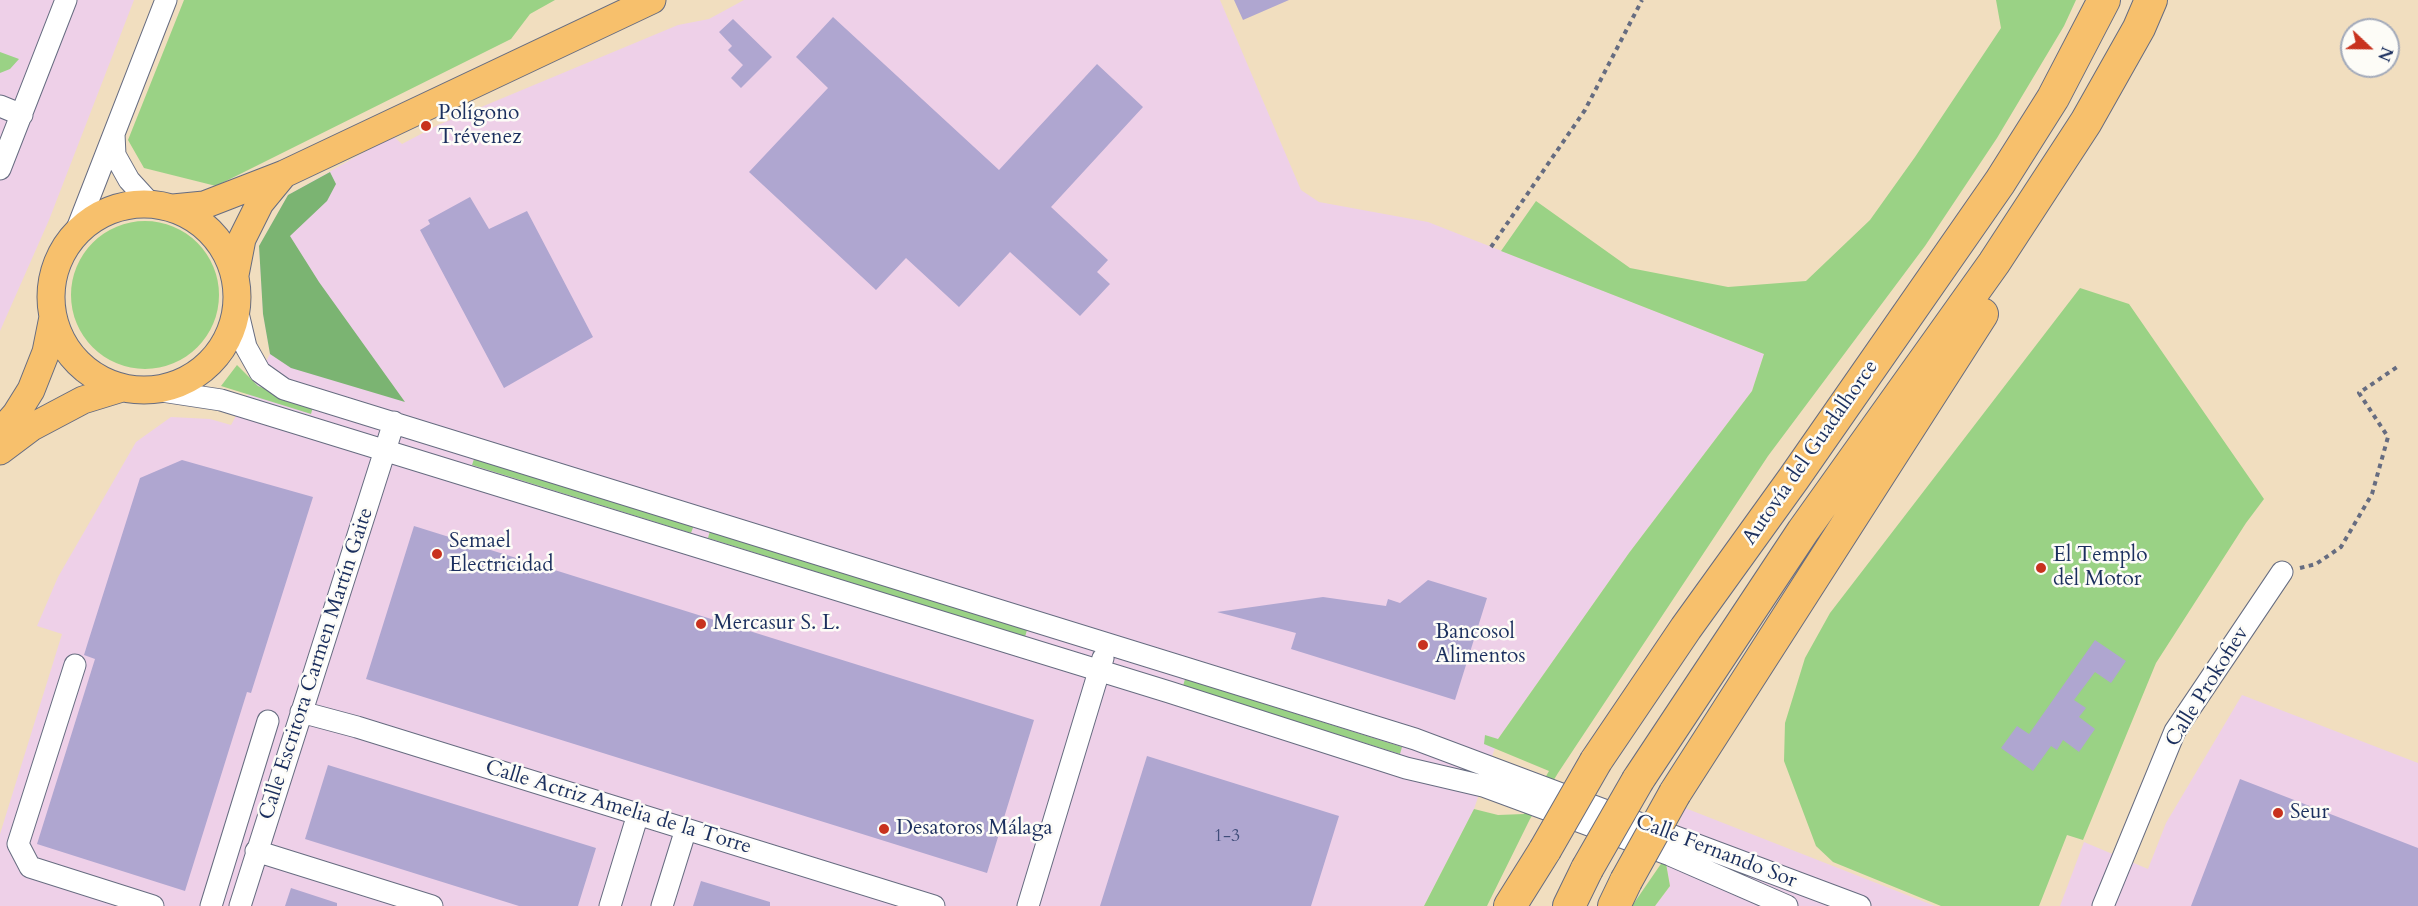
<!DOCTYPE html>
<html>
<head>
<meta charset="utf-8">
<style>
	body { margin:0 }
	#map { position:relative; width:2418px; height:906px; overflow:hidden; background:#f1debf; font-family:Cardo,serif }
	canvas { display:block }
	.north { position:absolute; left:2340px; top:18px; width:60px; height:60px; box-sizing:border-box; background:#fdfcf7; border:2px solid #a3aaba; border-radius:50%; rotate:112deg; font-size:16px; font-weight:700; line-height:24px; text-align:center; color:#1b2f5e }
	.north::after { content:''; display:block; margin:auto; width:21px; height:27px; background:#c8321e; clip-path:polygon(50% 0,100% 100%,50% 72%,0 100%) }
</style>
</head>
<body>
<div id="map">
<canvas width="2418" height="906"></canvas>
<div class="north">N</div>
</div>
<script>
const ctx = document.querySelector('canvas').getContext('2d');
ctx.lineJoin = 'round';
function paint(path, color) { ctx.fillStyle = color; ctx.fill(path, 'evenodd'); }
const poly = rows => new Path2D(rows.map(r => 'M' + r).join(''));
function strokePath(path, color, width, dash) { ctx.strokeStyle = color; ctx.lineWidth = width; ctx.lineCap = dash ? 'butt' : 'round'; ctx.setLineDash(dash || []); ctx.stroke(path); }
function write(font, color, halo, rows, align = 'center') {
  ctx.font = font + ' Cardo,serif'; ctx.lineWidth = 5; ctx.setLineDash([]); ctx.textBaseline = 'middle'; ctx.strokeStyle = halo; ctx.fillStyle = color; for (const [text, x, y, turn = 0] of rows) {
    ctx.save(); ctx.translate(x, y); ctx.rotate((+turn || 0) * Math.PI / 180); ctx.textAlign = isNaN(turn) ? turn : align; if (halo) ctx.strokeText(text, 0, 0); ctx.fillText(text, 0, 0); ctx.restore();
  }
}
paint(poly([
	[0,0,134,0,49,220,0,331],
	[744,0,1220,0,1301,190,1319,202,1428,222,1764,354,1752,391,1629,553,1498,739,1474,809,1424,906,0,906,0,834,62,634,37,626,58,577,136,442,171,417,210,419,231,425,270,354,263,314,259,246,288,195,393,136,402,144,438,125,678,25,709,19],
	[2242,695,2418,763,2418,906,2060,906,2084,842,2148,869,2166,823],
	[1685,808,1935,906,1655,906,1670,886,1665,858]
]), '#eed0e8');
paint(poly([
	[184,0,555,0,530,14,511,39,216,186,144,168,128,140],
	[1996,0,2076,0,2064,26,1997,138,1925,246,1768,456,1558,773,1530,819,1487,906,1424,906,1474,809,1498,815,1524,814,1549,771,1484,744,1485,735,1498,739,1629,553,1752,391,1764,354,1501,251,1536,201,1630,268,1728,287,1806,281,1870,220,1915,157,2001,28],
	[0,52,19,59,10,69,0,73],
	'71 295a74 74 0 1 1 148 0a74 74 0 1 1-148 0Z',
	[2080,288,2129,304,2264,499,2246,523,2156,663,2083,840,2067,835,2039,906,1941,906,1833,862,1816,846,1784,761,1785,723,1805,658,1830,613],
	[237,365,258,386,313,407,311,414,221,386],
	[475,456,694,525,691,533,472,465],
	[710,531,1027,630,1025,637,708,538],
	[1185,679,1402,747,1400,754,1183,686],
	[1665,858,1670,886,1655,906,1632,906]
]), '#9ad285');
paint(poly([
	[330,172,336,184,327,201,290,236,319,282,405,402,291,368,270,354,263,314,259,246,288,195]
]), '#7bb472');
paint(poly([
	[1234,0,1289,0,1243,20],
	[833,17,999,170,1097,64,1143,107,1051,207,1108,260,1097,272,1110,284,1080,316,1010,252,959,307,906,258,876,290,749,172,828,88,796,57],
	[733,19,772,57,741,88,731,78,743,65,728,50,732,46,719,32],
	[470,197,489,229,527,211,593,337,504,388,420,230,430,224,428,220],
	[182,460,313,497,251,693,247,692,185,891,37,844,95,659,84,655,88,642,140,478],
	[414,526,1034,720,987,873,366,679],
	[1428,580,1487,598,1455,700,1291,649,1296,633,1217,612,1323,597,1386,606,1388,599,1400,603],
	[2095,640,2126,661,2111,683,2095,672,2074,700,2086,708,2079,717,2095,729,2079,752,2063,740,2057,750,2051,746,2033,771,2001,748,2017,726,2029,734],
	[1147,756,1339,816,1311,906,1100,906],
	[328,765,596,848,578,906,519,906,305,839],
	[2240,779,2418,848,2418,906,2191,906],
	[701,881,770,902,770,906,693,906],
	[291,888,337,903,337,906,285,906]
]), '#afa6d0');
const minor = poly([
	[0,106,22,115],
	[114,134,115,155,129,180,150,203],
	[0,169,66,0],
	[75,234,166,0],
	[237,309,246,347,260,372,284,389,1415,739,1860,906],
	[155,390,221,400,1169,692,1406,768,1483,786,1670,855,1787,906],
	[75,665,18,844,30,867,153,906],
	[301,712,357,727,934,906],
	[256,851,432,906],
	[211,906,268,721],
	[240,906,394,422],
	[610,906,638,814],
	[662,906,686,829],
	[1028,906,1103,658],
	[2103,906,2175,731,2282,572]
]);
const major = poly([
	'51 297a93 93 0 1 1 186 0a93 93 0 1 1-186 0Z',
	[173,208,204,205,284,174,652,0],
	[235,275,242,239,260,203,283,175],
	[0,432,16,414,31,390,46,352,53,317],
	[0,451,32,427,83,400,122,388]
]);
const highway = poly([
	[1596,761,1686,628,1794,478,2000,182,2053,98,2104,0],
	[1638,780,1803,531,1994,263,2086,122,2139,28,2151,0],
	[1675,793,1982,314],
	[1510,906,1545,850],
	[1569,906,1587,869],
	[1614,906,1626,881]
]);
strokePath(minor, '#666c80', 23);
strokePath(major, '#666c80', 29);
strokePath(highway, '#666c80', 34);
strokePath(poly([
	[1491,247,1585,110,1642,0],
	[2300,568,2316,564,2341,547,2372,494,2388,437,2359,393,2400,365]
]), '#666c80', 4, [4.5, 4.5]);
strokePath(minor, '#fff', 21);
strokePath(major, '#f7c06c', 27);
strokePath(highway, '#f7c06c', 32);
const highwayBridge = poly([
	[1545,850,1596,761],
	[1587,869,1638,780],
	[1626,881,1675,793]
]);
strokePath(highwayBridge, '#666c80', 34, []);
strokePath(highwayBridge, '#f7c06c', 32);
for (const [x, y, r, color] of [
	[426,126,6,"#c8321e"],
	[437,554,6,"#c8321e"],
	[2041,568,6,"#c8321e"],
	[701,624,6,"#c8321e"],
	[1423,645,6,"#c8321e"],
	[2278,813,6,"#c8321e"],
	[884,829,6,"#c8321e"]
]) { const dot = new Path2D(); dot.arc(x, y, r, 0, 2 * Math.PI); ctx.fillStyle = color; ctx.fill(dot); strokePath(dot, '#fdfcf7', 2); }
write('18px', '#404d7a', null, [
	["1-3",1227,837]
]);
write('21px', '#1b2f5e', '#fdfcf7', [
	["Polígono",438,114],
	["Trévenez",438,138],
	["Semael",449,542],
	["Electricidad",449,566],
	["El Templo",2053,556],
	["del Motor",2053,580],
	["Mercasur S. L.",713,624],
	["Bancosol",1435,633],
	["Alimentos",1435,657],
	["Seur",2290,813],
	["Desatoros Málaga",896,829]
], 'left');
write('21px', '#1b2f5e', '#fdfcf7', [
	["Autovía del Guadalhorce",1811,453,-55],
	["Calle Escritora Carmen Martín Gaite",317,664,-72],
	["Calle Prokofiev",2208,687,-58],
	["Calle Actriz Amelia de la Torre",618,808,17],
	["Calle Fernando Sor",1716,852,21]
]);
</script>
</body>
</html>
